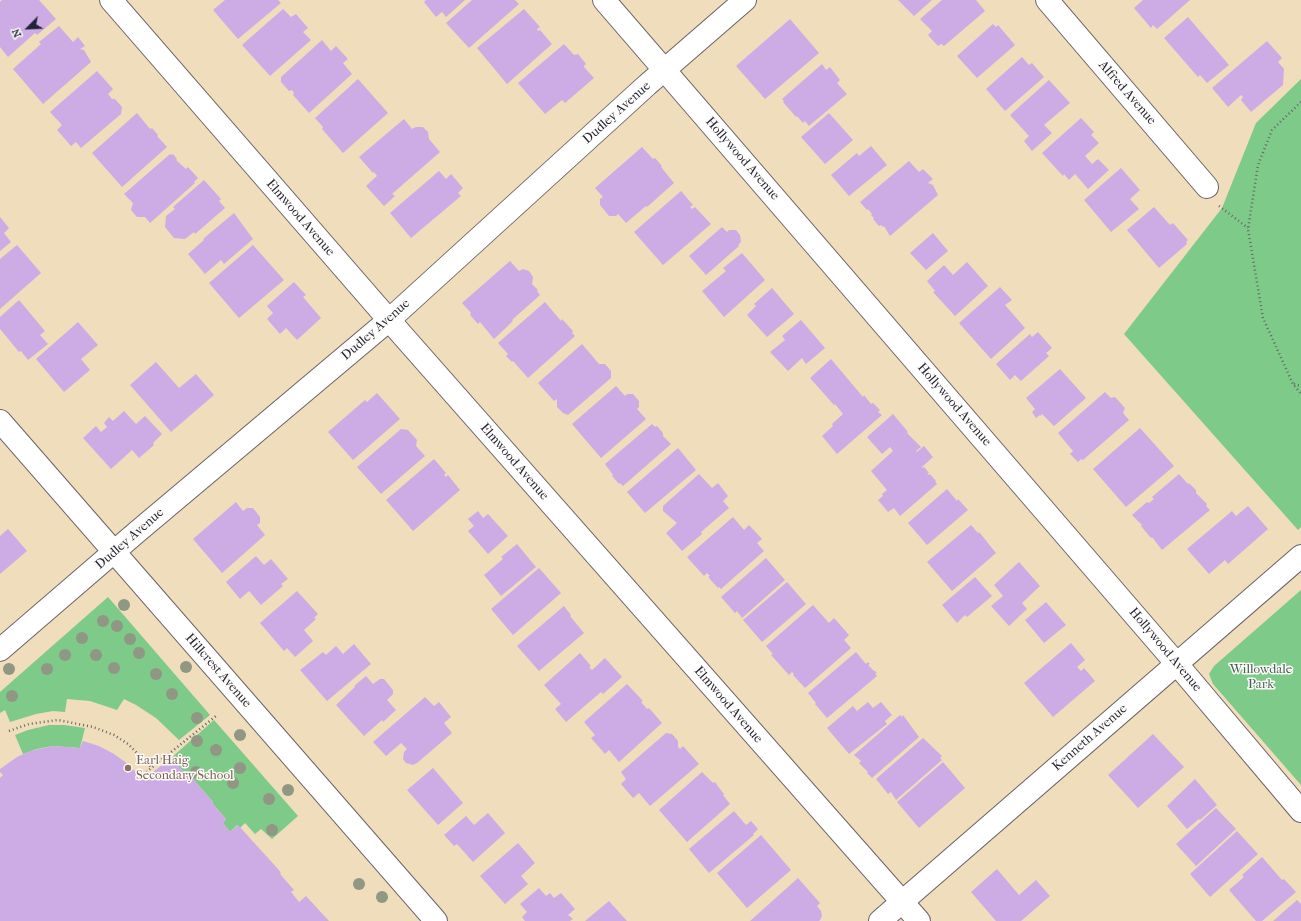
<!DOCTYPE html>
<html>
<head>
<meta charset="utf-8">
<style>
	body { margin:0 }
	#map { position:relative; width:1301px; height:921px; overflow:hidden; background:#efddbb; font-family:"IM FELL French Canon",serif }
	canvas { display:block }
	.north { position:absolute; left:8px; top:8px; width:40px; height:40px; -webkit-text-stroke:3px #fdfcf7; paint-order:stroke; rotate:246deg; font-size:11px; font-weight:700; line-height:16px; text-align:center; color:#22223b }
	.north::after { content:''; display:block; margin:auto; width:14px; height:18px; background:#22223b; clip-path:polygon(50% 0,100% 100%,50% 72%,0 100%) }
</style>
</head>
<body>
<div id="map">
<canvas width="1301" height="921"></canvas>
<div class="north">N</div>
</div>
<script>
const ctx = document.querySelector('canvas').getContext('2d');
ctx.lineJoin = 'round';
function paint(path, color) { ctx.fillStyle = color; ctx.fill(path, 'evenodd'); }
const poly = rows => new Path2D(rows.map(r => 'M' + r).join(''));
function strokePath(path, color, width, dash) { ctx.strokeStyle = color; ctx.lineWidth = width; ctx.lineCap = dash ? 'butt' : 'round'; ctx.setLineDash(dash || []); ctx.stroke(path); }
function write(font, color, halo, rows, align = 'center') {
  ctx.font = font + ' "IM FELL French Canon",serif'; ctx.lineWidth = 3; ctx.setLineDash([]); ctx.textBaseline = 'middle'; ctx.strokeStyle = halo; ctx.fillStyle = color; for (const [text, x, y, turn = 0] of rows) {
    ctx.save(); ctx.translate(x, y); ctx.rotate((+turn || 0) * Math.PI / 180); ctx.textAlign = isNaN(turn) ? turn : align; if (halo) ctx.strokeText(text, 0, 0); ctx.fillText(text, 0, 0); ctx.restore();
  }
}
paint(poly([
	[1301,79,1301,527,1298,530,1124,334,1222,208,1256,123],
	[1301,590,1301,785,1213,684,1209,674,1214,666],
	[108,597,210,715,179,740,156,718,136,705,124,699,117,710,90,701,67,699,65,712,53,711,36,714,10,722,5,710,0,713,0,692],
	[214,720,298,816,272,839,261,829,255,834,245,823,240,828,237,825,230,832,223,823,226,819,212,803,213,802,186,771,184,772,171,758],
	[49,725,64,725,85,728,80,748,53,746,37,749,23,754,15,735,28,730]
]), '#7dca89');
paint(poly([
	[2,0,39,0,56,19,37,35,35,33,8,57,0,47,0,2],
	[225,0,278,0,281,3,238,39,213,10],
	[426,0,465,0,446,17,442,12,436,17,424,2],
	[472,0,515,0,519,4,469,48,446,23],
	[898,0,932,0,914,16],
	[942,0,976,0,985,11,944,46,941,44,938,46,928,35,932,31,920,19],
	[1143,0,1190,0,1157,29,1153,25,1151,28,1134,8],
	[283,9,291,17,296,14,308,28,303,32,311,40,270,76,242,45],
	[524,9,540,27,537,29,538,31,540,30,552,44,507,84,477,48],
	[1188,17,1229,65,1207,83,1200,75,1198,77,1164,38],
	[790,19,819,53,765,99,736,66],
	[993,24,996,27,998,25,1015,45,977,78,957,56],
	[59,26,73,42,78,37,85,46,80,49,84,50,91,62,43,104,13,69,41,44,39,42],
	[322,40,331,51,336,46,348,59,343,63,352,74,309,113,293,95,294,93,292,90,289,91,281,82,281,77],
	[1267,41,1282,58,1278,62,1284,69,1283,85,1251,112,1241,100,1243,97,1241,95,1228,107,1212,88],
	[564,44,574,55,578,54,586,64,584,66,584,67,594,78,565,103,562,100,545,114,518,83],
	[1022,57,1029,65,1032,63,1044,77,1005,111,986,89],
	[822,64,826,70,830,67,840,80,837,83,847,94,809,126,805,121,803,123,797,116,796,117,783,102,784,101,782,99],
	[97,71,113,89,108,94,112,99,115,99,122,107,121,114,81,148,76,142,71,146,57,130,62,125,50,112],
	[358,79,388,113,343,153,322,129,323,127,315,118],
	[1049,80,1070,103,1044,125,1052,133,1032,151,1024,141,1029,136,1010,115],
	[137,113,150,129,152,128,158,135,157,136,167,147,122,187,92,153],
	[829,113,853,140,825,164,801,137],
	[1081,118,1094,132,1091,135,1099,143,1085,156,1092,164,1098,159,1109,170,1088,189,1075,174,1069,180,1064,174,1063,176,1042,153],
	[404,119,412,129,416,127,423,127,428,132,429,139,440,152,392,194,395,196,384,206,366,186,377,176,374,172,373,173,359,157],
	[871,146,887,165,849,196,831,175,857,153,859,156],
	[642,147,653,159,655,158,662,166,661,167,674,183,647,207,646,206,626,223,618,214,616,216,609,216,600,205,600,199,603,197,595,188],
	[170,154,171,155,173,154,177,159,176,160,186,169,188,167,198,178,194,182,195,183,150,223,145,217,137,217,131,210,133,203,124,194],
	[909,161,919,172,923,169,933,179,928,183,933,185,938,195,890,236,884,226,883,227,881,225,879,226,873,219,874,218,871,215,872,214,868,209,867,210,860,202],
	[1121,168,1140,190,1130,199,1139,209,1111,232,1084,200],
	[439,171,446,179,451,174,463,188,458,193,461,196,411,238,390,213],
	[204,180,221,199,219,201,225,208,195,234,194,232,185,239,174,238,165,227,166,216,175,209,173,207],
	[681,191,693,205,690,207,692,209,695,207,711,224,663,265,634,232],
	[1154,207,1170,225,1173,223,1188,240,1186,242,1187,244,1159,268,1127,230],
	[234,213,253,239,224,264,221,260,205,274,188,254,204,240,203,239],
	[0,217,9,228,4,233,11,242,0,251],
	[722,227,727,232,729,230,736,230,740,235,741,242,738,245,739,246,706,275,689,256],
	[933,233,948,251,926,270,910,253],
	[17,245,41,273,0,309,0,259],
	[253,245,284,280,239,318,209,283],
	[742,253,765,280,724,317,702,291,726,271,723,268],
	[510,261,519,271,523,269,529,271,533,277,532,284,538,290,537,291,540,295,512,320,513,321,494,339,480,322,478,324,470,315,471,313,462,303],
	[967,262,988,286,955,316,933,292,935,291,927,281,944,265,953,275],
	[294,282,306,295,303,297,321,318,297,340,286,328,280,334,267,319,273,313,267,306],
	[1000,287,1012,300,1005,305,1025,328,991,359,959,323],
	[772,288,794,314,767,337,747,315,756,306,754,304],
	[19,300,45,331,40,335,48,344,28,360,21,351,19,352,0,329,0,317],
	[545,302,561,321,562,319,573,331,572,333,575,336,528,378,513,361,512,362,506,356,508,354,498,343],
	[801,320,825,348,806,364,802,358,788,371,770,352,785,340,782,336],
	[78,322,98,345,81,359,90,370,64,392,36,359],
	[1038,332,1052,348,1046,353,1049,356,1021,381,1015,375,1010,380,996,364,1030,334,1032,337],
	[582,344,599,364,605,364,611,371,611,378,568,415,563,413,557,407,557,399,554,401,538,383],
	[831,359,863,397,864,395,871,404,873,403,880,410,878,412,882,415,837,454,822,436,833,426,832,424,843,414,835,404,834,405,810,378],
	[156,362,179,388,196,374,214,395,171,432,130,385],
	[1060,369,1086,398,1054,426,1042,414,1041,416,1040,415,1036,418,1032,412,1035,409,1026,398],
	[616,386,625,396,627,394,633,394,639,401,639,407,637,409,646,419,601,458,572,424],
	[1105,392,1111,398,1115,397,1125,408,1123,413,1129,420,1083,460,1081,459,1078,462,1070,454,1073,451,1058,433],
	[377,393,400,419,353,460,328,432,365,400,367,402],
	[124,411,136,424,145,416,162,434,153,443,154,445,139,458,132,450,111,469,83,438,96,426,101,432,107,427,104,423,109,417,113,421],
	[893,414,908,432,895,443,907,433,921,447,916,451,917,452,924,446,933,457,922,467,922,468,924,467,929,473,927,474,929,475,930,474,936,481,935,481,937,484,900,516,894,508,888,512,878,500,883,496,882,494,887,490,871,471,893,451,890,447,882,454,867,437],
	[652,424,655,427,657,426,663,433,663,436,671,444,623,486,620,483,619,484,612,476,613,475,605,464],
	[1140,428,1174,466,1126,507,1093,469],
	[401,429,408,430,417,440,416,446,425,456,381,494,357,467],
	[678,448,696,470,645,513,627,492],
	[434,459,446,473,444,475,446,477,448,475,460,490,413,531,386,500],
	[699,474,712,488,718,483,728,496,723,501,729,508,701,532,702,534,682,551,666,533,677,523,663,511,663,506],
	[1179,474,1187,483,1190,484,1196,490,1196,493,1207,504,1206,506,1210,510,1162,550,1152,537,1151,538,1141,526,1142,525,1132,515,1147,502,1149,503,1154,499,1152,497],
	[947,489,957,501,958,499,968,510,927,545,908,523],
	[236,502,243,511,247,508,253,508,260,517,260,523,257,525,265,535,222,573,193,539],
	[1248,506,1268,529,1228,564,1225,560,1209,574,1187,549,1232,511,1236,516],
	[478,511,483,518,488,514,508,536,488,554,468,531,474,526,468,519],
	[733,517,744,530,749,525,762,539,757,543,764,551,721,589,719,587,718,588,708,577,710,576,707,573,704,576,687,557],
	[971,525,978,533,979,532,996,553,952,591,927,562],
	[8,529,27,551,0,574,0,536],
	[517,544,536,567,501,596,484,575,503,559,501,557],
	[256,556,264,565,271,559,288,579,281,584,283,586,261,605,249,591,240,599,226,582],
	[766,558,785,580,742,618,737,611,735,613,721,597],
	[1019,562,1040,586,1022,603,1027,609,1009,626,991,606,1003,596,994,585],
	[539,568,561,593,513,635,491,609],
	[975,577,992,596,967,617,965,615,957,623,942,605],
	[787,582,806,604,762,642,743,620],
	[297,591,318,614,314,618,316,619,304,630,313,641,295,657,287,648,284,651,260,623],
	[1046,602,1066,625,1044,643,1025,620],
	[813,605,829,623,834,618,849,635,844,640,851,648,805,688,793,675,794,674,792,672,789,675,771,655,773,654,766,646],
	[564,606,571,615,570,616,584,633,539,671,517,646],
	[1071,643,1085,660,1077,667,1081,671,1084,668,1095,681,1053,717,1024,683],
	[354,644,371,664,327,701,300,670,323,652,326,655,336,646,343,654],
	[856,652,866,664,868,662,870,664,868,665,874,671,875,671,877,673,875,674,877,676,827,718,815,704,816,703,808,693],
	[580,653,591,666,589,667,592,670,605,658,622,677,603,694,601,692,566,722,555,709,561,704,544,685],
	[366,676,373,684,380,679,384,679,393,690,393,694,387,700,396,710,383,722,382,720,364,736,336,705,355,687,354,686],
	[627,684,643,701,641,702,647,709,649,708,662,723,619,762,609,750,605,754,591,738,595,735,584,722],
	[425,697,434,706,439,702,451,717,444,723,452,733,417,763,413,765,406,763,403,759,404,752,407,749,401,743,386,756,373,742],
	[868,702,873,708,881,702,892,715,885,721,887,724,849,754,827,728,853,706,857,711],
	[900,715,902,717,903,715,919,737,872,778,867,773,868,772,859,763,861,761,854,755],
	[666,733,672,734,678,741,678,747,680,749,683,746,699,764,650,806,639,793,633,798,621,784,626,779,621,772],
	[1153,734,1184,767,1138,808,1108,775],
	[923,738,942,756,940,758,942,760,896,800,891,792,888,794,876,779],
	[83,741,99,746,114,754,128,764,143,780,171,758,184,772,186,771,213,802,212,803,226,819,223,823,230,832,238,825,278,869,281,873,280,874,294,890,291,892,299,902,306,896,329,921,0,921,0,778,3,775,0,772,0,769,17,757,30,751,53,746,80,748],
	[943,762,965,788,919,828,897,802],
	[433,768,463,803,438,825,407,790],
	[702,772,713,783,715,782,717,785,724,794,723,795,730,804,687,842,659,810],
	[1195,779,1217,805,1200,820,1199,819,1187,829,1167,806],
	[1216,808,1236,829,1196,866,1176,844],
	[734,811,746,825,751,821,758,829,753,834,754,835,709,873,689,849],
	[488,813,505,833,473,862,457,844,454,846,444,835,466,816,474,825],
	[1237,831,1258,854,1210,897,1190,874],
	[761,835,791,870,747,908,717,873],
	[518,843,535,863,521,876,528,884,505,904,480,876],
	[1262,857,1282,880,1284,879,1296,892,1262,921,1256,921,1229,890,1244,877,1242,875],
	[997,869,1019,895,1036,880,1050,896,1021,921,996,921,971,892],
	[798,878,820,903,817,906,821,911,822,916,820,920,819,921,750,921],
	[539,888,546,896,550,893,554,898,561,893,575,909,568,915,573,919,570,921,525,921,522,917,527,912,520,904],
	[1297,900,1301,904,1301,921,1273,921],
	[609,901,627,921,585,921]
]), '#cdace5');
const minor = poly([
	[111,0,389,320,919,921],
	[604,0,1176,663,1301,811],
	[1047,0,1207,187],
	[0,421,436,921],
	[0,650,137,532,389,320,647,85,745,0],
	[880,921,1301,556]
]);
strokePath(minor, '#6a6368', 24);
strokePath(poly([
	[1301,102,1272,130,1258,165,1248,229,1263,318,1293,384,1301,394],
	[1219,206,1248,228],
	[1294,384,1301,386],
	[9,731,29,724,58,720,93,727,114,735,128,744,152,768],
	[140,777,216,716]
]), '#6a6368', 2.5, [1, 3]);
strokePath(minor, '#fff', 22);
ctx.fillStyle = '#909783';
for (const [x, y] of [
	[124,605],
	[103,621],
	[117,626],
	[82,638],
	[130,639],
	[139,653],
	[65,655],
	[96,655],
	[186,667],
	[114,668],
	[9,669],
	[47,669],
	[156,674],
	[172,694],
	[12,696],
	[197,718],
	[240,735],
	[197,741],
	[216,750],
	[240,768],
	[196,772],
	[233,783],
	[288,790],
	[269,799],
	[272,830],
	[359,884],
	[382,897]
]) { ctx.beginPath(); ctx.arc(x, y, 6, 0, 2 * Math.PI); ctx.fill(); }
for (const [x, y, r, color] of [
	[128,768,4,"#8d6e63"]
]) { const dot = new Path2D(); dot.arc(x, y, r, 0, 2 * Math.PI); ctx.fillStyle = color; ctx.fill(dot); strokePath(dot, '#fdfcf7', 1.5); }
write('13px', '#22223b', '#fdfcf7', [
	["Alfred Avenue",1127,93,49],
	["Dudley Avenue",617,113,-42],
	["Hollywood Avenue",742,159,49],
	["Elmwood Avenue",300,218,49],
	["Dudley Avenue",376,330,-41],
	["Hollywood Avenue",954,405,49],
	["Elmwood Avenue",514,462,49],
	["Dudley Avenue",130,539,-41],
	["Hollywood Avenue",1165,650,50],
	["Hillcrest Avenue",218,671,49],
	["Elmwood Avenue",728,705,49],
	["Kenneth Avenue",1090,738,-41]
]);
write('13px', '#425d56', '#fdfcf7', [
	["Willowdale",1261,670],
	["Park",1261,685]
]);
write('13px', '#785e54', '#fdfcf7', [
	["Earl Haig",136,761],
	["Secondary School",136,776]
], 'left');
</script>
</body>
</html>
